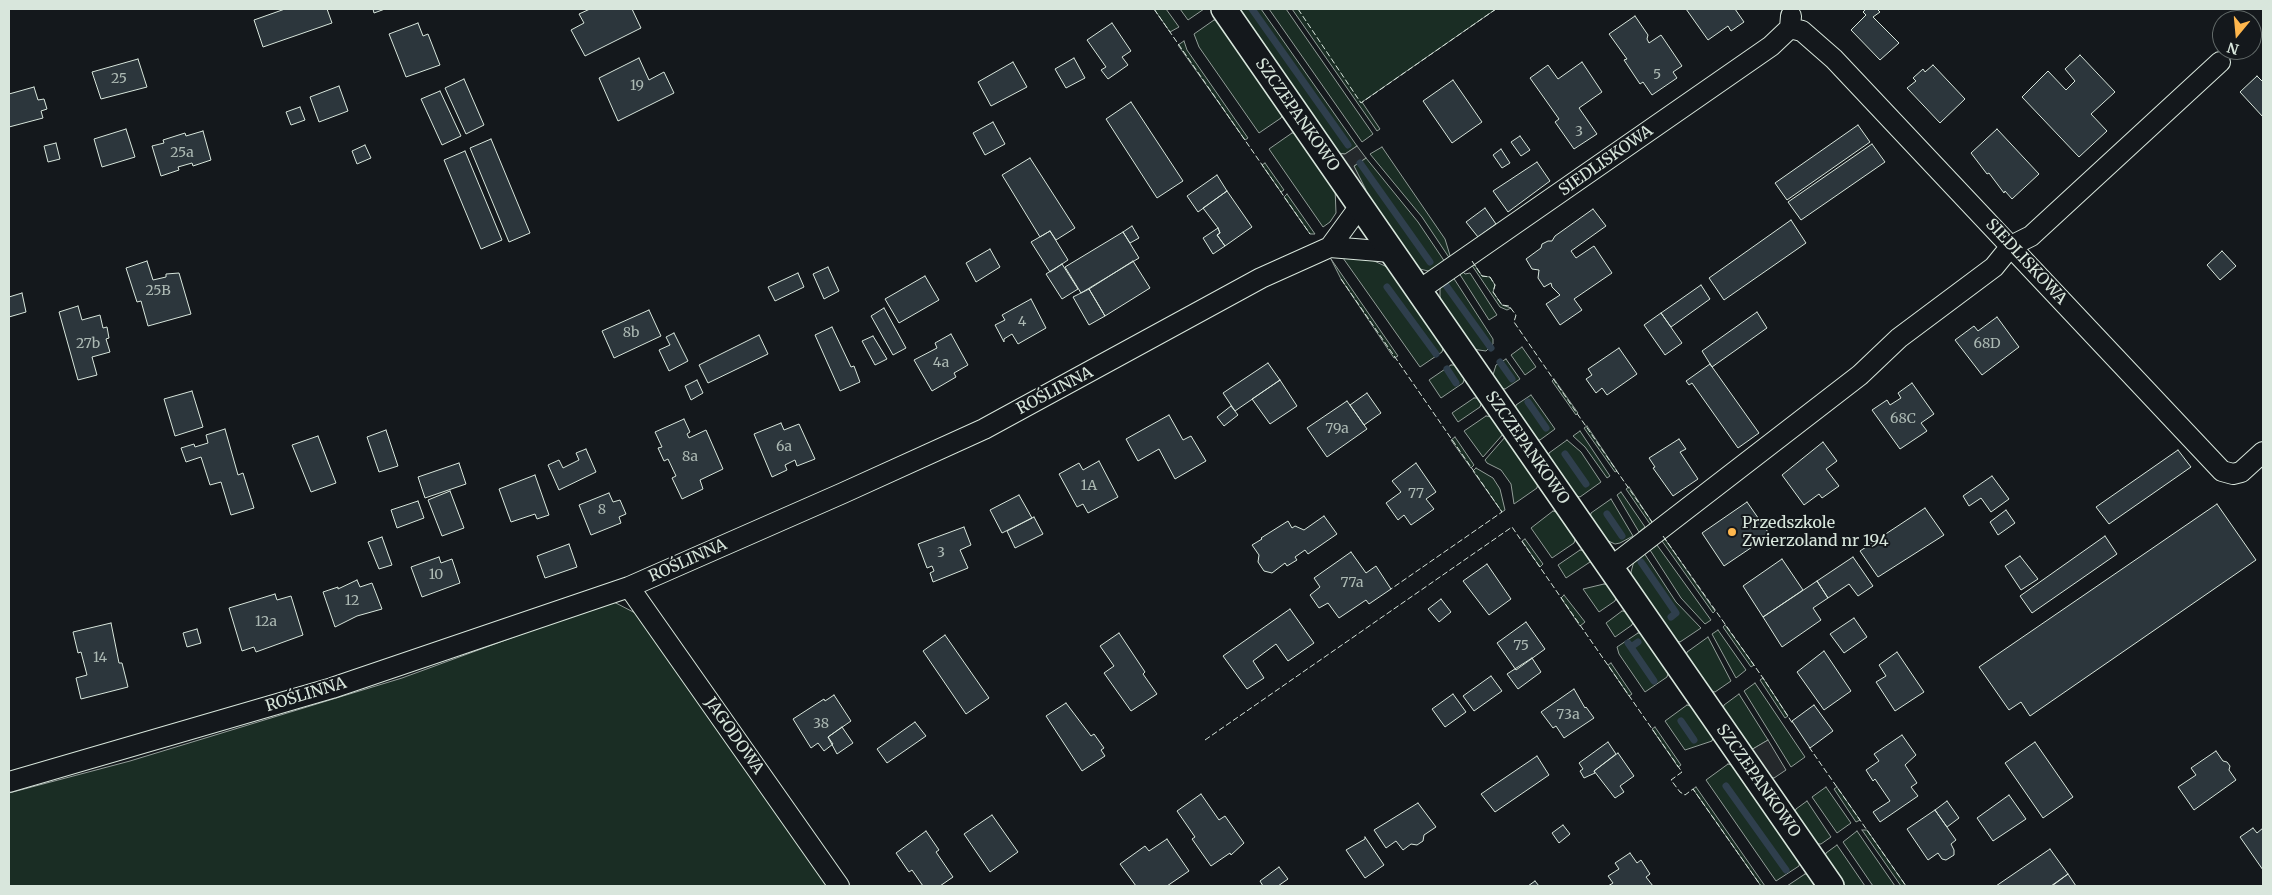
<!DOCTYPE html>
<html>
<head>
<meta charset="utf-8">
<style>
	body { margin:0 }
	#map { position:relative; width:2272px; height:895px; overflow:hidden; background:#14181c; font-family:Merriweather,serif }
	canvas { display:block }
	.frame { position:absolute; inset:0; border:10px solid #d8e6dc; pointer-events:none }
	.north { position:absolute; left:2212px; top:10px; width:50px; height:50px; box-sizing:border-box; background:#14181c; border:1px solid #626a69; border-radius:50%; rotate:197deg; font-size:14px; font-weight:700; line-height:20px; text-align:center; color:#d8e6dc }
	.north::after { content:''; display:block; margin:auto; width:18px; height:22px; background:#ffb74d; clip-path:polygon(50% 0,100% 100%,50% 72%,0 100%) }
</style>
</head>
<body>
<div id="map">
<canvas width="2272" height="895"></canvas>
<div class="frame"></div>
<div class="north">N</div>
</div>
<script>
const ctx = document.querySelector('canvas').getContext('2d');
ctx.lineJoin = 'round';
function paint(path, color) { ctx.fillStyle = color; ctx.fill(path, 'evenodd'); }
const poly = rows => new Path2D(rows.map(r => 'M' + r).join(''));
function strokePath(path, color, width, dash) { ctx.strokeStyle = color; ctx.lineWidth = width; ctx.lineCap = dash ? 'butt' : 'round'; ctx.setLineDash(dash || []); ctx.stroke(path); }
function write(font, color, halo, rows, align = 'center') {
  ctx.font = font + ' Merriweather,serif'; ctx.lineWidth = 4; ctx.setLineDash([]); ctx.textBaseline = 'middle'; ctx.strokeStyle = halo; ctx.fillStyle = color; for (const [text, x, y, turn = 0] of rows) {
    ctx.save(); ctx.translate(x, y); ctx.rotate((+turn || 0) * Math.PI / 180); ctx.textAlign = isNaN(turn) ? turn : align; if (halo) ctx.strokeText(text, 0, 0); ctx.fillText(text, 0, 0); ctx.restore();
  }
}
const green = poly([
	[1154,9,1166,9,1179,27,1170,32,1154,9],
	[1180,9,1204,9,1188,20,1180,9],
	[1236,9,1261,9,1357,146,1345,154,1337,153,1236,9],
	[1269,9,1286,9,1373,134,1362,142,1269,9],
	[1292,9,1496,9,1362,102,1380,129,1377,131,1292,9],
	[1214,20,1219,21,1283,113,1281,118,1259,133,1199,47,1194,34,1214,20],
	[1184,41,1187,50,1248,138,1245,140,1178,45,1184,41],
	[1292,133,1297,133,1335,188,1336,213,1330,222,1323,227,1269,149,1292,133],
	[1382,147,1445,239,1452,262,1422,217,1370,154,1382,147],
	[1366,158,1418,222,1447,265,1432,272,1416,268,1363,192,1354,166,1366,158],
	[1265,163,1284,190,1281,192,1262,165,1265,163],
	[1287,194,1315,234,1310,234,1284,197,1287,194],
	[1343,258,1372,260,1385,266,1395,276,1444,345,1442,352,1420,367,1343,258],
	[1331,259,1398,356,1394,358,1341,279,1331,259],
	[1469,261,1472,261,1482,276,1490,277,1495,285,1493,292,1502,305,1511,308,1507,310,1500,307,1469,261],
	[1460,268,1465,274,1470,273,1497,315,1489,320,1457,270,1460,268],
	[1451,274,1493,339,1493,344,1486,351,1472,349,1440,300,1440,288,1451,274],
	[1522,347,1536,367,1525,375,1511,355,1522,347],
	[1506,359,1520,379,1505,389,1499,388,1492,378,1496,365,1506,359],
	[1451,365,1457,365,1465,376,1463,383,1441,398,1429,380,1451,365],
	[1554,379,1578,413,1576,415,1552,381,1554,379],
	[1531,395,1555,429,1540,440,1535,439,1515,411,1516,405,1531,395],
	[1474,398,1480,398,1482,401,1480,407,1458,422,1452,413,1474,398],
	[1486,416,1493,417,1504,433,1483,457,1464,431,1486,416],
	[1587,426,1617,471,1615,472,1584,428,1587,426],
	[1580,431,1610,476,1607,478,1585,447,1573,436,1580,431],
	[1506,436,1538,482,1537,488,1514,504,1511,484,1501,470,1487,463,1485,460,1506,436],
	[1455,437,1474,465,1471,468,1451,440,1455,437],
	[1567,440,1581,452,1601,482,1580,497,1574,495,1548,457,1549,453,1567,440],
	[1476,468,1493,478,1500,489,1505,510,1502,512,1473,471,1476,468],
	[1629,487,1652,522,1650,524,1626,489,1629,487],
	[1621,492,1645,527,1639,532,1617,495,1621,492],
	[1611,499,1633,536,1620,543,1615,544,1604,539,1590,518,1591,513,1611,499],
	[1553,511,1560,513,1576,536,1574,543,1552,558,1531,528,1553,511],
	[1525,539,1543,564,1540,567,1522,541,1525,539],
	[1665,539,1715,611,1713,613,1662,541,1665,539],
	[1657,545,1711,620,1705,624,1681,598,1650,550,1657,545],
	[1580,550,1586,551,1593,560,1566,578,1558,565,1580,550],
	[1644,553,1676,602,1701,628,1680,642,1675,641,1632,579,1631,572,1634,561,1644,553],
	[1604,584,1610,585,1617,595,1615,601,1599,612,1583,589,1604,584],
	[1564,595,1585,622,1580,626,1561,598,1564,595],
	[612,601,639,615,828,886,9,886,9,793,130,761,402,678,612,601],
	[1622,611,1629,612,1634,619,1632,625,1615,637,1606,623,1622,611],
	[1725,625,1754,665,1751,667,1723,627,1725,625],
	[1718,630,1746,670,1736,678,1712,634,1718,630],
	[1638,633,1644,633,1669,670,1667,677,1645,692,1619,654,1617,647,1638,633],
	[1708,637,1731,681,1715,692,1710,691,1686,657,1687,652,1708,637],
	[1611,663,1632,694,1629,696,1608,665,1611,663],
	[1763,678,1788,716,1785,718,1760,680,1763,678],
	[1755,683,1805,757,1791,767,1744,691,1755,683],
	[1739,694,1768,740,1751,750,1723,709,1724,705,1739,694],
	[1687,705,1694,707,1714,735,1712,741,1685,750,1665,721,1687,705],
	[1655,727,1681,765,1678,767,1674,761,1652,729,1655,727],
	[1728,764,1735,766,1800,860,1799,866,1776,881,1706,780,1728,764],
	[1696,787,1765,886,1761,886,1693,789,1696,787],
	[1826,787,1851,823,1837,833,1812,797,1826,787],
	[1837,787,1860,820,1856,822,1834,789,1837,787],
	[1807,801,1831,837,1821,844,1815,844,1794,813,1796,809,1807,801],
	[1862,830,1867,830,1906,886,1901,886,1862,830],
	[1857,831,1895,886,1873,886,1843,842,1857,831],
	[1837,845,1865,886,1845,886,1825,857,1826,853,1837,845],
	[1805,874,1811,875,1819,886,1787,886,1805,874]
]);
paint(green, '#1a2d24');
strokePath(green, '#939e99', 1);
const parking = poly([
	[1357,146,1366,158,1354,166,1366,190,1363,192,1337,153,1345,154,1357,146],
	[1768,740,1786,770,1774,778,1769,777,1751,750,1768,740]
]);
paint(parking, '#24282b');
strokePath(parking, '#939e99', 1);
strokePath(poly([
	[1252,9,1348,145],
	[1360,163,1430,262],
	[1445,284,1491,348],
	[1387,287,1436,354],
	[1500,362,1512,379],
	[1447,369,1456,383],
	[1528,402,1546,428],
	[1565,454,1586,484],
	[1607,514,1622,536],
	[1641,562,1676,613,1671,617],
	[1628,643,1654,681],
	[1631,647,1638,642],
	[1681,721,1694,740],
	[1726,786,1786,870]
]), '#2f3f4d', 7);
const building = poly([
	[285,9,327,9,332,23,263,47,254,20,285,9],
	[373,9,385,9,374,13,373,9],
	[590,9,632,9,641,28,585,56,571,30,584,23,579,14,590,9],
	[1686,9,1735,9,1744,22,1731,31,1728,26,1708,40,1686,9],
	[1866,9,1877,9,1880,12,1873,17,1899,43,1880,60,1851,30,1866,15,1863,12,1866,9],
	[1635,16,1648,35,1647,39,1649,43,1661,35,1682,66,1673,72,1677,78,1652,95,1643,82,1640,84,1624,60,1627,59,1609,34,1635,16],
	[418,23,423,36,428,34,440,65,406,77,389,34,418,23],
	[1112,23,1131,51,1122,57,1128,65,1108,79,1101,70,1106,67,1087,40,1112,23],
	[2080,55,2115,92,2091,114,2107,131,2079,157,2022,97,2048,71,2066,90,2075,81,2065,69,2080,55],
	[639,58,649,80,664,72,674,93,618,121,599,78,639,58],
	[1074,58,1085,78,1066,88,1055,69,1074,58],
	[138,59,147,87,101,99,92,72,138,59],
	[1013,62,1027,87,991,106,978,82,1013,62],
	[1582,62,1602,92,1579,108,1597,134,1574,149,1555,122,1559,119,1530,78,1548,65,1558,79,1582,62],
	[1933,65,1965,99,1940,123,1907,88,1916,81,1913,78,1923,69,1925,72,1933,65],
	[2257,76,2263,82,2263,117,2240,92,2257,76],
	[464,79,484,125,466,134,445,88,464,79],
	[1453,80,1482,122,1452,143,1423,101,1453,80],
	[339,86,348,111,319,122,310,97,339,86],
	[34,87,38,100,44,99,47,109,41,111,43,118,9,127,9,94,34,87],
	[440,91,461,136,442,145,421,99,440,91],
	[1131,102,1183,181,1157,198,1106,119,1131,102],
	[300,107,305,120,291,125,286,112,300,107],
	[993,122,1005,144,985,155,973,133,993,122],
	[1858,125,1870,142,1787,200,1775,183,1858,125],
	[126,129,135,157,102,167,94,139,126,129],
	[1997,129,2039,174,2012,199,2005,191,2004,193,1989,173,1987,174,1971,153,1997,129],
	[203,131,211,160,193,166,192,163,178,167,179,170,161,176,152,146,164,143,163,140,185,133,186,136,203,131],
	[1520,136,1530,150,1521,156,1511,142,1520,136],
	[491,139,530,233,509,242,470,148,491,139],
	[56,143,60,159,48,162,44,146,56,143],
	[1872,144,1885,162,1801,220,1788,202,1872,144],
	[365,145,371,158,357,164,352,151,365,145],
	[1501,149,1510,163,1502,168,1493,155,1501,149],
	[465,151,502,240,481,249,444,160,465,151],
	[1030,158,1075,228,1056,240,1050,231,1040,237,1002,175,1030,158],
	[1537,162,1550,181,1508,212,1493,191,1537,162],
	[1217,175,1227,191,1198,212,1187,196,1217,175],
	[1227,191,1252,227,1225,246,1217,235,1220,233,1218,228,1203,208,1227,191],
	[1485,208,1496,224,1478,237,1466,222,1485,208],
	[1593,209,1606,226,1571,251,1576,258,1594,246,1612,273,1574,299,1582,310,1560,325,1546,304,1560,295,1552,287,1551,283,1544,287,1538,278,1539,270,1532,269,1526,259,1541,248,1542,244,1548,241,1552,241,1555,236,1593,209],
	[1791,220,1806,243,1724,300,1709,278,1791,220],
	[1132,226,1139,238,1130,243,1123,232,1132,226],
	[1218,228,1220,233,1217,235,1225,246,1213,254,1203,238,1218,228],
	[1050,231,1068,260,1050,272,1031,242,1050,231],
	[1123,232,1139,258,1081,293,1065,267,1123,232],
	[990,249,1000,267,976,282,966,263,990,249],
	[2222,251,2236,266,2220,280,2207,265,2222,251],
	[147,261,153,280,166,277,166,274,179,273,191,314,148,326,141,301,137,302,126,268,147,261],
	[1133,261,1150,288,1105,316,1089,289,1133,261],
	[1062,264,1078,289,1062,299,1046,274,1062,264],
	[828,267,839,291,824,299,813,274,828,267],
	[798,273,804,287,775,301,768,287,798,273],
	[925,276,939,300,899,323,885,299,925,276],
	[1701,285,1710,299,1671,327,1661,313,1701,285],
	[1089,289,1105,316,1089,325,1073,297,1089,289],
	[22,293,26,312,9,317,9,297,22,293],
	[1031,299,1046,328,1018,344,1012,334,1004,339,1004,342,995,325,1005,320,1002,315,1031,299],
	[78,306,82,320,100,315,103,328,107,327,109,338,106,339,110,352,92,357,97,375,78,380,59,312,78,306],
	[884,308,906,348,893,355,871,316,884,308],
	[649,310,661,336,614,358,602,331,649,310],
	[1757,312,1767,328,1712,367,1702,351,1757,312],
	[1661,313,1682,343,1665,355,1644,325,1661,313],
	[1997,317,2019,347,1982,375,1955,340,1974,326,1978,331,1997,317],
	[832,327,851,367,854,366,860,382,840,391,815,335,832,327],
	[674,333,688,361,669,371,659,350,670,345,666,337,674,333],
	[951,334,968,365,954,373,956,377,932,391,914,360,937,348,935,343,951,334],
	[759,335,768,354,708,383,699,365,759,335],
	[873,336,887,359,875,365,862,341,873,336],
	[1619,348,1637,374,1607,395,1602,388,1596,393,1586,379,1592,375,1588,369,1619,348],
	[1268,363,1280,380,1235,411,1223,393,1268,363],
	[1710,364,1759,433,1738,448,1692,383,1689,385,1686,381,1710,364],
	[697,380,703,393,691,400,685,386,697,380],
	[1280,380,1297,406,1270,424,1252,399,1280,380],
	[1912,383,1934,414,1921,423,1927,431,1900,449,1872,410,1887,400,1890,405,1901,398,1898,393,1912,383],
	[192,391,203,427,175,436,164,399,192,391],
	[1367,393,1381,413,1364,425,1350,405,1367,393],
	[1347,401,1367,429,1327,457,1307,428,1347,401],
	[1231,406,1238,415,1224,426,1217,417,1231,406],
	[1169,415,1183,440,1191,436,1206,461,1175,479,1159,449,1138,461,1126,439,1169,415],
	[684,419,690,432,687,434,689,438,706,430,723,469,700,480,703,489,682,499,672,478,676,476,668,459,664,461,658,448,662,447,655,432,684,419],
	[781,423,784,430,799,424,815,459,797,466,795,460,785,465,787,470,772,477,754,434,781,423],
	[225,429,238,475,243,473,254,508,231,515,221,482,210,485,201,457,186,462,181,448,194,444,195,447,208,443,206,435,225,429],
	[386,430,398,466,379,472,367,437,386,430],
	[318,436,336,483,311,492,292,445,318,436],
	[1679,439,1686,449,1680,452,1698,479,1673,496,1653,468,1655,467,1649,458,1679,439],
	[1823,442,1837,461,1826,469,1839,486,1822,498,1819,494,1804,505,1782,475,1823,442],
	[586,449,596,472,559,490,548,465,559,460,563,468,579,460,576,453,586,449],
	[2178,450,2191,467,2109,524,2096,507,2178,450],
	[1099,461,1118,497,1088,513,1083,504,1077,507,1059,474,1079,463,1083,470,1099,461],
	[459,463,466,484,425,498,418,477,459,463],
	[1416,463,1436,492,1426,499,1434,509,1411,525,1404,515,1398,520,1386,503,1401,492,1392,481,1416,463],
	[535,475,549,515,537,519,535,514,511,522,499,489,535,475],
	[1992,476,2009,499,1991,512,1981,498,1969,506,1963,496,1992,476],
	[450,491,464,528,442,536,428,500,450,491],
	[609,493,613,502,620,500,626,514,619,517,621,523,591,535,579,505,609,493],
	[1019,495,1032,518,1002,533,990,510,1019,495],
	[418,501,424,518,397,528,391,510,418,501],
	[1747,502,1770,535,1724,566,1702,533,1747,502],
	[2217,504,2256,560,2030,716,2021,702,2009,710,1979,667,2217,504],
	[1925,508,1944,535,1878,577,1860,551,1925,508],
	[2006,510,2015,523,1998,535,1990,522,2006,510],
	[1324,516,1337,534,1308,554,1305,550,1295,557,1297,560,1287,566,1285,563,1272,573,1264,571,1258,562,1259,555,1252,545,1262,539,1261,538,1288,521,1292,528,1295,526,1304,530,1324,516],
	[1034,517,1043,534,1015,548,1007,531,1034,517],
	[964,527,971,545,960,550,968,568,933,582,930,573,934,571,932,566,927,568,918,544,964,527],
	[2105,536,2117,554,2032,613,2020,596,2105,536],
	[382,537,392,565,379,569,368,542,382,537],
	[569,544,577,567,545,578,537,556,569,544],
	[1351,552,1366,573,1376,566,1391,589,1369,604,1366,600,1339,618,1328,603,1319,608,1310,595,1320,587,1314,578,1351,552],
	[2020,556,2038,579,2021,590,2005,566,2020,556],
	[439,557,441,563,452,559,460,583,422,597,411,567,439,557],
	[1853,557,1873,586,1858,596,1849,584,1828,598,1817,581,1853,557],
	[1782,559,1803,590,1763,617,1743,586,1782,559],
	[1487,564,1511,599,1489,615,1463,581,1487,564],
	[357,580,360,587,372,583,382,609,357,616,335,627,323,592,338,587,338,589,357,580],
	[1817,581,1828,598,1813,608,1821,620,1782,647,1763,617,1817,581],
	[275,594,277,600,291,596,303,635,256,652,254,647,242,651,229,608,275,594],
	[1441,599,1451,612,1439,622,1428,609,1441,599],
	[1290,609,1314,643,1288,661,1276,644,1253,661,1264,678,1247,689,1223,656,1290,609],
	[1854,618,1867,637,1844,653,1830,634,1854,618],
	[1526,622,1545,649,1516,670,1497,643,1526,622],
	[111,623,119,663,122,663,128,687,81,699,76,678,87,675,81,652,78,653,73,632,111,623],
	[197,629,201,643,187,647,183,633,197,629],
	[1119,633,1145,672,1143,674,1157,694,1131,711,1104,673,1114,666,1100,646,1119,633],
	[945,635,989,698,966,714,923,651,945,635],
	[1824,651,1851,691,1824,710,1797,672,1824,651],
	[1897,652,1924,692,1895,711,1876,682,1886,676,1879,665,1897,652],
	[1532,658,1541,672,1518,689,1507,674,1532,658],
	[1491,676,1502,691,1474,711,1463,696,1491,676],
	[1574,689,1585,708,1586,707,1594,718,1564,738,1556,726,1553,728,1541,712,1574,689],
	[1453,694,1466,712,1445,727,1432,709,1453,694],
	[834,695,851,721,828,737,833,744,824,751,818,743,811,748,793,719,824,699,825,701,834,695],
	[1066,703,1091,736,1094,734,1104,748,1101,750,1105,756,1082,771,1046,716,1066,703],
	[1814,705,1833,731,1810,748,1792,721,1814,705],
	[915,722,926,736,887,763,877,749,915,722],
	[842,727,853,743,837,754,828,737,842,727],
	[1902,735,1916,755,1905,765,1917,783,1911,787,1918,796,1880,822,1873,812,1890,801,1875,779,1873,781,1866,770,1879,761,1874,754,1902,735],
	[1608,742,1616,754,1594,771,1595,773,1584,778,1580,771,1583,769,1579,763,1608,742],
	[2035,742,2073,797,2043,818,2005,763,2035,742],
	[2216,751,2223,761,2227,762,2230,766,2229,770,2236,780,2194,810,2178,787,2196,775,2191,768,2216,751],
	[1618,753,1634,776,1620,786,1624,792,1615,798,1594,771,1618,753],
	[1537,756,1549,775,1495,812,1481,794,1537,756],
	[1201,794,1219,820,1225,816,1244,843,1231,855,1230,853,1211,866,1192,839,1195,837,1177,811,1201,794],
	[2009,795,2026,819,1993,841,1977,818,2009,795],
	[1947,801,1959,818,1947,827,1935,810,1947,801],
	[1418,803,1436,827,1424,835,1423,841,1417,845,1411,844,1403,850,1396,841,1386,848,1374,830,1418,803],
	[1935,810,1956,840,1951,844,1954,850,1954,855,1946,860,1942,859,1938,853,1928,860,1907,829,1935,810],
	[992,815,1018,852,990,872,964,834,992,815],
	[1563,825,1570,834,1559,843,1552,833,1563,825],
	[2253,828,2257,833,2263,828,2263,870,2240,837,2253,828],
	[926,831,939,850,936,852,953,877,940,886,923,886,912,870,909,872,896,853,926,831],
	[1365,837,1384,865,1365,878,1346,850,1365,839,1365,837],
	[1167,839,1189,871,1167,886,1136,886,1120,864,1145,846,1149,851,1167,839],
	[2050,849,2068,874,2051,886,1996,886,2050,849],
	[1630,853,1637,863,1641,860,1650,874,1646,877,1653,886,1608,886,1613,883,1608,876,1619,869,1615,863,1630,853],
	[1279,867,1288,879,1278,886,1263,886,1260,881,1279,867],
	[2068,874,2076,886,2052,886,2068,874],
	[1535,881,1539,886,1528,886,1535,881]
]);
paint(building, '#2c363c');
strokePath(building, '#d8e6dc', 1);
const minor = poly([
	[1790,28,1802,31,1834,59,2222,471,2233,474,2241,472,2263,452],
	[1330,247,1360,206],
	[1418,291,1771,46,1790,28,1791,16],
	[1610,568,1860,375,1899,338,1994,267,2011,246,2031,236,2220,62],
	[629,587,839,886],
	[9,782,332,688,629,587,843,493,984,429,1261,278,1330,247,1391,252]
]);
const tertiary = poly([
	[1224,9,1831,886]
]);
strokePath(minor, '#d8e6dc', 22);
strokePath(tertiary, '#d8e6dc', 28);
strokePath(minor, '#14181c', 20);
strokePath(tertiary, '#14181c', 25);
strokePath(poly([
	[1154,9,1310,234],
	[1298,9,1361,103,1496,9],
	[1472,261,1482,276,1490,277,1495,285,1493,292,1502,305,1509,306,1516,315,1514,322,1652,522],
	[1341,279,1502,512,1391,589],
	[1663,536,1763,678,1793,724],
	[1205,740,1512,527,1682,772,1671,780,1680,792,1685,795,1693,789,1761,886],
	[1809,747,1906,886]
]), '#d8e6dc', 1, [6, 2.5]);
for (const [x, y, r, color] of [
	[1732,532,5,"#ffb74d"]
]) { const dot = new Path2D(); dot.arc(x, y, r, 0, 2 * Math.PI); ctx.fillStyle = color; ctx.fill(dot); strokePath(dot, '#14181c', 2); }
write('14px', '#adbab4', null, [
	["5",1657,75],
	["25",119,79],
	["19",637,86],
	["3",1579,132],
	["25a",182,153],
	["25B",158,291],
	["4",1022,322],
	["8b",631,333],
	["27b",88,344],
	["68D",1987,344],
	["4a",941,363],
	["68C",1903,419],
	["79a",1337,429],
	["6a",784,447],
	["8a",690,457],
	["1A",1089,486],
	["77",1416,494],
	["8",602,510],
	["3",941,553],
	["10",436,575],
	["77a",1352,583],
	["12",352,601],
	["12a",266,622],
	["75",1521,646],
	["14",100,658],
	["73a",1568,715],
	["38",821,724]
]);
write('16px', '#d8e6dc', '#14181c', [
	["SZCZEPANKOWO",1297,115,55],
	["SIEDLISKOWA",1606,161,-35],
	["SIEDLISKOWA",2026,262,47],
	["ROŚLINNA",1055,391,-28],
	["SZCZEPANKOWO",1527,448,55],
	["ROŚLINNA",688,561,-24],
	["ROŚLINNA",306,695,-17],
	["JAGODOWA",734,736,55],
	["SZCZEPANKOWO",1758,781,55]
]);
write('16px', '#d8e6dc', '#14181c', [
	["Przedszkole",1742,523],
	["Zwierzoland nr 194",1742,541]
], 'left');
</script>
</body>
</html>
